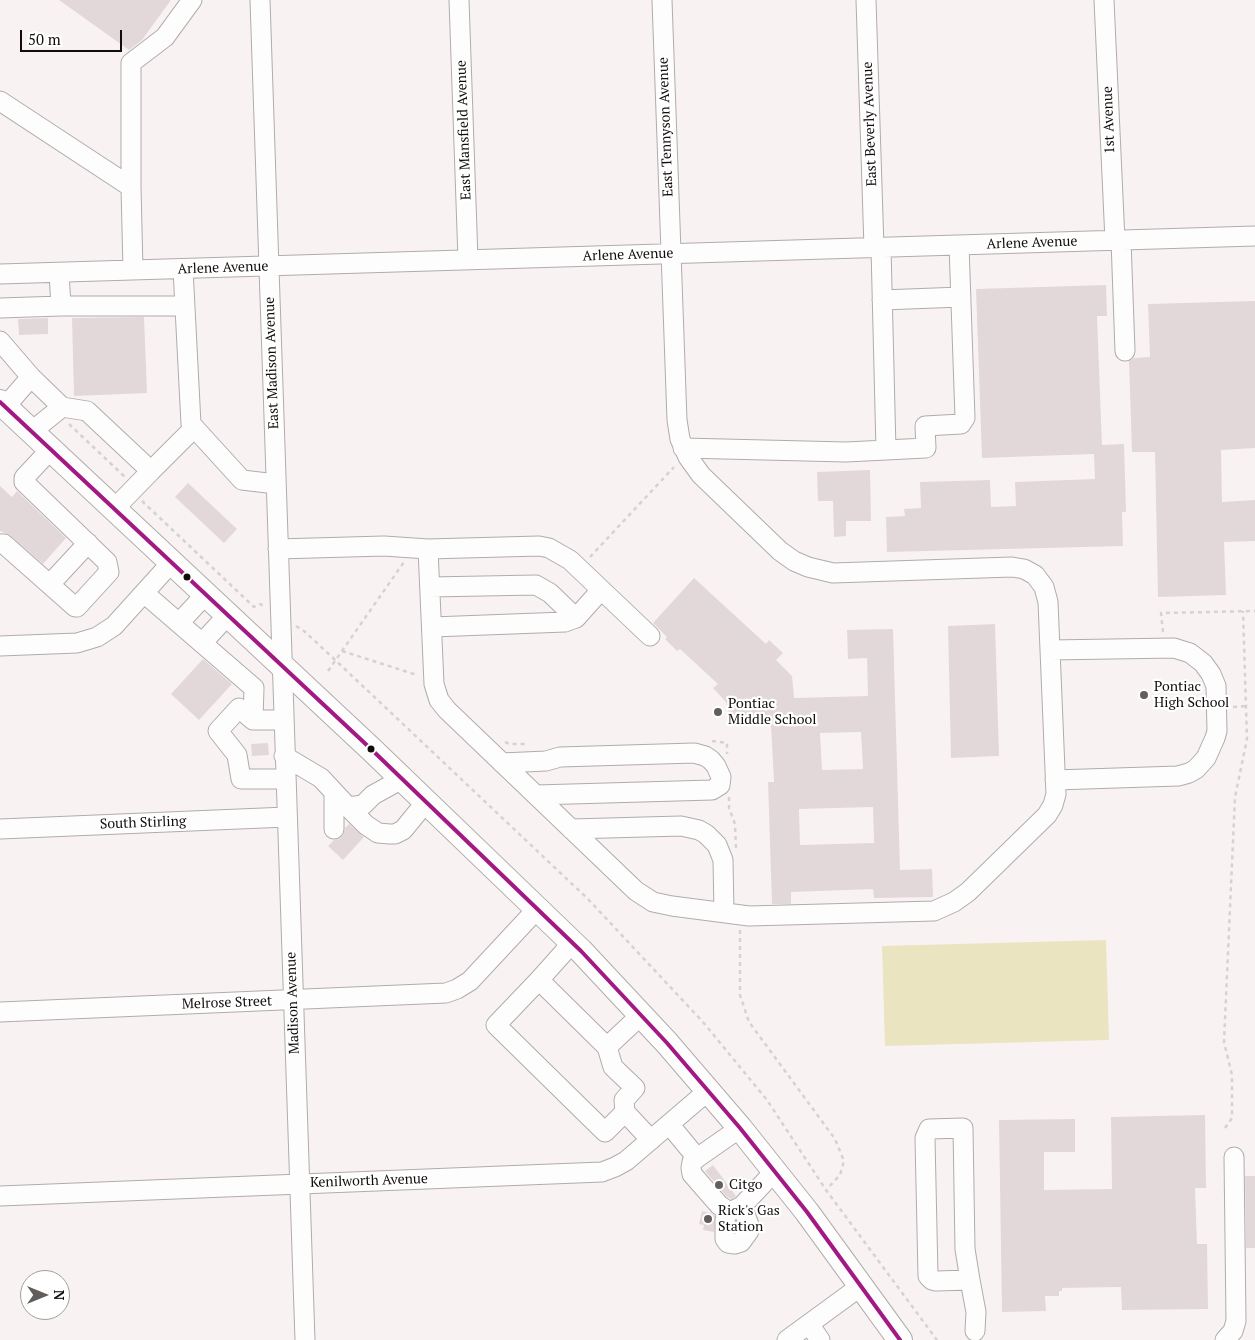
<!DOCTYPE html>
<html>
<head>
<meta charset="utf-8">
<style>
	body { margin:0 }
	#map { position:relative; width:1255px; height:1340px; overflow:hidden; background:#f8f3f2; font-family:"PT Serif",serif }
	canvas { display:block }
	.north { position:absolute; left:20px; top:1270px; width:50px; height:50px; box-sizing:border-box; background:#fff; border:1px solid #9f9e9d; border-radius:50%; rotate:90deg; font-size:14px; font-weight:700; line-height:20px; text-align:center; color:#100d0b }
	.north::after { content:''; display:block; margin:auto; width:18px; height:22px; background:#615e5c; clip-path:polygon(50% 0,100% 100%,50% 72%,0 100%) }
	.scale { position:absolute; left:20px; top:30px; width:102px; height:22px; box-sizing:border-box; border:2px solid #100d0b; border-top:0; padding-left:6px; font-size:15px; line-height:18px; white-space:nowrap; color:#100d0b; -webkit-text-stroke:4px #fff; paint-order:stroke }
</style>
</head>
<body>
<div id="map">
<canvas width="1255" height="1340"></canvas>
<div class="north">N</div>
<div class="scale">50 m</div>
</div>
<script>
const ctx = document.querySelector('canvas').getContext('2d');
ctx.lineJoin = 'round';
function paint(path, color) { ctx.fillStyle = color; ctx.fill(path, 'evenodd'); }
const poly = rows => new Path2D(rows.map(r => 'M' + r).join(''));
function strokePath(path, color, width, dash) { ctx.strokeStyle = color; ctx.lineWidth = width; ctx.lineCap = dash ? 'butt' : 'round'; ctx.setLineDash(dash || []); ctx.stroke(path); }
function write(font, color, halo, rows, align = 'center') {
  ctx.font = font + ' "PT Serif",serif'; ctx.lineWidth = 4.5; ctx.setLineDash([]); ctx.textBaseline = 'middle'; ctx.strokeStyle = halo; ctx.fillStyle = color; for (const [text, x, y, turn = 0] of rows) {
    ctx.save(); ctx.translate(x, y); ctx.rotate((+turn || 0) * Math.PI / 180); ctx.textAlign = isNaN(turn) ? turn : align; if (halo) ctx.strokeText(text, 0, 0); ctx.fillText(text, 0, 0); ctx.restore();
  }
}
paint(poly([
	[1106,940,1109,1040,885,1046,882,946]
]), '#ebe4c1');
paint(poly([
	[59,0,171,0,142,40,129,50],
	[1106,285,1107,316,1097,316,1102,445,1124,444,1126,512,1122,512,1123,546,887,552,886,517,905,516,904,509,921,508,920,482,990,480,991,507,1016,506,1015,482,1095,479,1094,454,982,458,976,289],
	[1255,301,1255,448,1221,450,1222,502,1255,500,1255,541,1224,542,1226,595,1158,597,1155,452,1132,452,1129,361,1134,358,1150,357,1148,304],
	[144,317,147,393,74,396,72,318],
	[48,318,48,334,19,335,18,319],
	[870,470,871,521,846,521,846,536,834,537,833,501,818,501,817,472],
	[188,483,237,529,224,543,175,497],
	[0,486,12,497,17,491,66,538,43,564,11,536,0,531],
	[694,578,766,644,769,640,783,653,776,660,792,676,794,698,868,696,867,658,848,659,847,630,893,629,900,870,932,869,933,897,874,898,873,889,791,892,791,904,772,904,768,782,774,782,771,725,730,726,728,709,726,702,713,688,718,684,680,649,677,651,665,639,667,637,653,623],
	[861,732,863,769,822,770,820,733],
	[873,807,874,843,800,845,799,809],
	[995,624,999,756,951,758,948,626],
	[203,659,232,684,199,720,171,694],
	[268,743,269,755,252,756,251,744],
	[349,824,364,837,343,860,328,846,334,840,339,839,343,835,345,828],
	[1205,1115,1206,1188,1195,1188,1197,1244,1207,1244,1208,1309,1122,1310,1121,1287,1062,1288,1062,1291,1059,1291,1059,1296,1045,1296,1046,1311,1002,1312,999,1120,1075,1119,1075,1152,1044,1152,1044,1190,1112,1189,1111,1117],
	[713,1165,736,1196,735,1197,731,1199,726,1196,705,1171],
	[1245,1176,1255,1176,1255,1248,1246,1248],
	[702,1211,711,1213,715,1216,714,1232,703,1230,704,1225,699,1224]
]), '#e3d8d9');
const minor = poly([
	[260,0,305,1340],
	[459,0,468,260],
	[866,0,874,248],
	[1104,0,1115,241],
	[0,101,131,187,133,270],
	[131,187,131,63,165,37,192,0],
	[1121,240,1125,351],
	[881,248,886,450],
	[183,269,191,424,242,480,276,484],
	[0,274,1255,236],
	[882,300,961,297],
	[61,306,185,306],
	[0,308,61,306,59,273],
	[0,341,31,377],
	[5,407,31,377,62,407],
	[31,432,62,407,87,411,151,471,114,509],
	[683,448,846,452,926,448,925,426,961,424,965,418,959,245],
	[151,471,194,428],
	[0,544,4,544,75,607,77,607,109,572,107,562,24,482,24,478,50,450],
	[278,549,384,546,428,549,539,546,549,548,570,560,650,636],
	[428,549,434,684,439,700,447,710,636,891,653,902,672,906,749,916,934,911,954,902,968,892,1047,815,1053,805,1056,794,1048,602,1044,587,1035,575,1024,569,1012,567,833,573,808,567,794,561,780,551,701,475,688,457,680,439,677,420,662,0],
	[50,584,88,543],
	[430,587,536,585,550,593,576,618],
	[144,593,254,688,253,720],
	[179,623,205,595],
	[432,627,565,622,576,618,601,590],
	[202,643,227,616],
	[0,646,77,643,97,637,114,626,171,563],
	[1050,650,1174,648,1190,653,1203,663,1211,674,1216,686,1217,731,1215,738,1206,758,1196,769,1189,773,1178,776,1055,780],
	[283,720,253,720,239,708,218,731,237,755,241,779,285,779],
	[284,756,321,778,348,807,363,805,373,795,402,779],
	[502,763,546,761,560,757,694,753,705,756,711,760,716,766,721,777,720,785,712,790,536,795],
	[334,792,334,829],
	[348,807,366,825,378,833,390,834,395,834,403,830,426,802],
	[0,829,287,817],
	[571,829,681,826,699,830,706,834,717,845,723,860,724,913],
	[573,942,539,980,607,1047,641,1015],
	[539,980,496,1025,605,1132,625,1112,651,1140],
	[0,1012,446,993,457,989,470,981,538,908],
	[607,1047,613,1067,635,1088,624,1100,625,1112],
	[669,1124,697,1158],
	[740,1128,697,1158,692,1162,691,1168,692,1174,719,1205,728,1211,734,1210,742,1206,775,1171],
	[0,1196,602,1172,615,1167,626,1161,709,1090],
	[728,1211,725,1220,725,1239,728,1243,735,1244,741,1242,749,1231,749,1225,742,1206],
	[970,1280,936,1281,932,1280,928,1276,925,1138,929,1129,963,1128,965,1249,970,1280,976,1312,975,1331],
	[809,1324,820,1340],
	[787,1340,861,1286],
	[1225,1340,1233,1331,1236,1321,1234,1157]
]);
const major = poly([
	[0,402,371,749,581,951,667,1043,740,1128,807,1212,900,1340]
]);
strokePath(minor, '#b0acaa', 21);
strokePath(major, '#b0acaa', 26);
strokePath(poly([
	[69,424,125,477],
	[142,501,254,607,260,604,265,607],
	[590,557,674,467],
	[296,626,304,631,332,657,587,898,703,1022,767,1100,826,1190,937,1340],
	[1163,632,1161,613,1255,611],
	[342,651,417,675],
	[328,671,404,562],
	[1233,707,1246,706],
	[712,741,727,743,727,754],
	[505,742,510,744,526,744],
	[729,797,729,808,735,824,736,848],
	[740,930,740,995,749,1022,835,1139,844,1161,840,1175,827,1189],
	[1225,1128,1232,1118,1232,1075,1224,1042,1235,797,1247,739,1243,611]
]), '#d4d3d2', 2.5, [4, 4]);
strokePath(minor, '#fefdfd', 19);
strokePath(major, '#fefdfd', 24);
strokePath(poly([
	[0,402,371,749,581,951,667,1043,740,1128,807,1212,900,1340]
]), '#a31984', 4);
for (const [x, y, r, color] of [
	[187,577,4.5,"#100d0b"],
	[1144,695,5,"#615e5c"],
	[718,712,5,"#615e5c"],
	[371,749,4.5,"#100d0b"],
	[719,1185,5,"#615e5c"],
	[708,1219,5,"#615e5c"]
]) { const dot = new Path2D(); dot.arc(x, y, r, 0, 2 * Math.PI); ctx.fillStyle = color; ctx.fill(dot); strokePath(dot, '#fff', 2); }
write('14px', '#100d0b', '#fff', [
	["1st Avenue",1109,120,-92],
	["East Beverly Avenue",870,124,-92],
	["East Tennyson Avenue",666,127,-92],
	["East Mansfield Avenue",464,130,-92],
	["Arlene Avenue",1032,243,-2],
	["Arlene Avenue",628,255,-2],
	["Arlene Avenue",223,268,-2],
	["East Madison Avenue",272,363,-92],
	["South Stirling",143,823,-2],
	["Melrose Street",227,1003,-2],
	["Madison Avenue",293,1003,-92],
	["Kenilworth Avenue",369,1181,-2]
]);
write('14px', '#100d0b', '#fff', [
	["Pontiac",1154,687],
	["High School",1154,703],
	["Pontiac",728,704],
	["Middle School",728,720],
	["Citgo",729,1185],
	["Rick's Gas",718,1211],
	["Station",718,1227]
], 'left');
</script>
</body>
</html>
